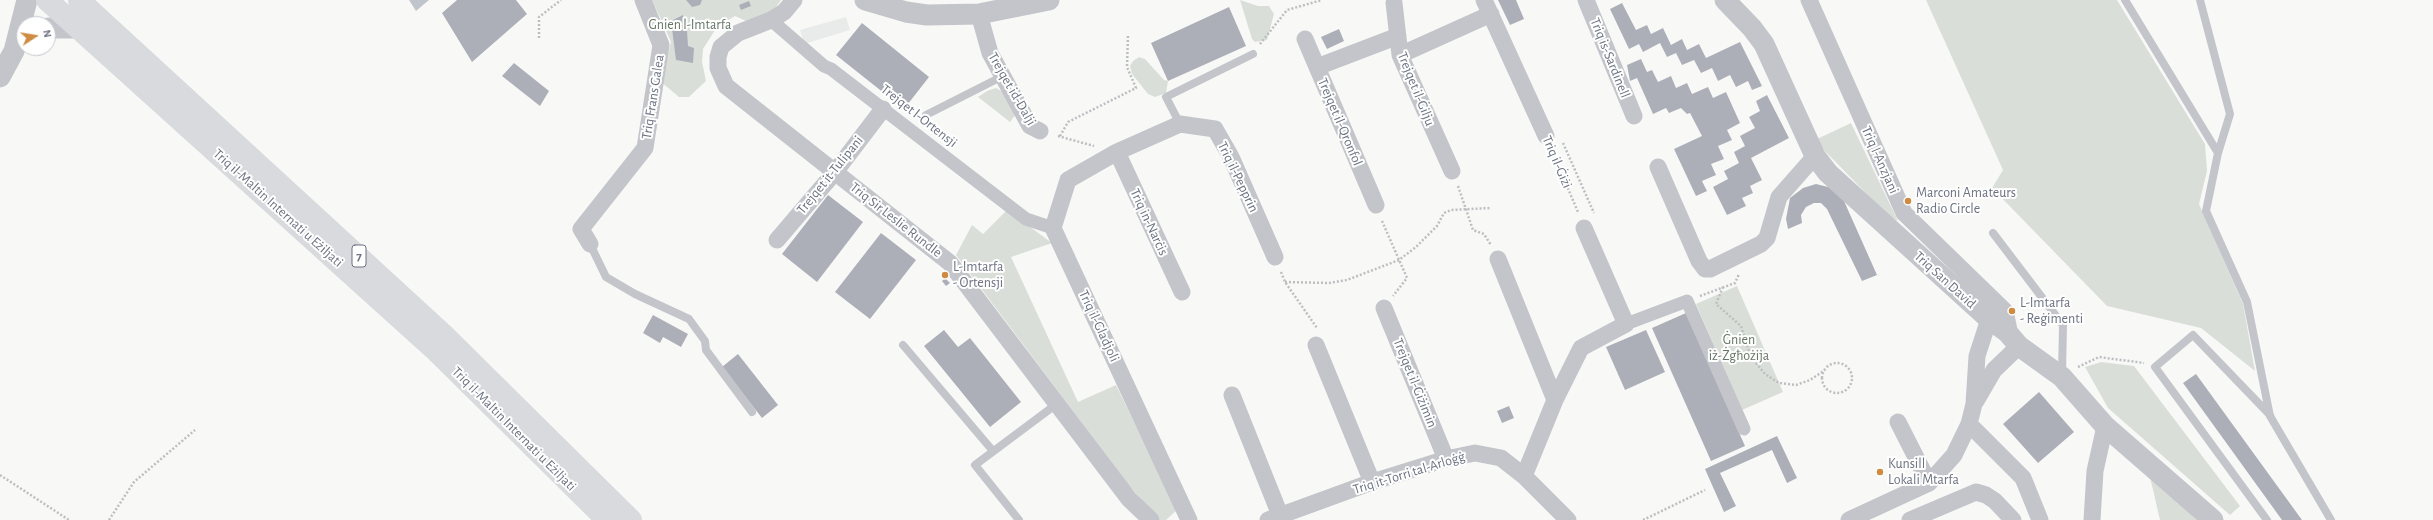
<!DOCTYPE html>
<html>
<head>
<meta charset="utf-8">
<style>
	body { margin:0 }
	#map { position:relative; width:2433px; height:520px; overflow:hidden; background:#f8f9f7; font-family:"Alegreya Sans",sans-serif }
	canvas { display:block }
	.north { position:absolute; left:16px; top:16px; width:40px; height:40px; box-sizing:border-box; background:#fff; border:1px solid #c4c7ce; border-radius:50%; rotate:78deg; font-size:11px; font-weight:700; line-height:16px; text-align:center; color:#6c7284 }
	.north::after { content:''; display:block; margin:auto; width:14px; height:18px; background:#ce8b41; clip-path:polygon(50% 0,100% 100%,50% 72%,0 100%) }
</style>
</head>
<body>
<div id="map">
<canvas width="2433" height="520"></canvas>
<div class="north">N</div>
</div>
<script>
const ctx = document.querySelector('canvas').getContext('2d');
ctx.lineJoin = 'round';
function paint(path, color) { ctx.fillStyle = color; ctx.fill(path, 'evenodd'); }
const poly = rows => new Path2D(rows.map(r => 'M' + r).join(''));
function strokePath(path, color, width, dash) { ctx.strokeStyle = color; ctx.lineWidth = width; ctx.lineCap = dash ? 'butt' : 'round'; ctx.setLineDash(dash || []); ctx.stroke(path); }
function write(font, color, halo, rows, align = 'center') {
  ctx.font = font + ' "Alegreya Sans",sans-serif'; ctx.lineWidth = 4; ctx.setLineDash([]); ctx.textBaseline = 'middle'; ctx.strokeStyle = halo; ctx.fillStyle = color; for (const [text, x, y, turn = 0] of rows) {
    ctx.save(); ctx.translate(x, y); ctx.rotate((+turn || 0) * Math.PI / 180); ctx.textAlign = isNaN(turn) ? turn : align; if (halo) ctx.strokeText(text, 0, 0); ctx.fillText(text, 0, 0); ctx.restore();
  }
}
paint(poly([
	[846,17,850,30,804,44,800,30]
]), '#e9eaea');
paint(poly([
	[652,0,781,0,772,13,746,21,735,16,717,27,703,49,702,62,706,81,689,97,679,97,661,82,671,42],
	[1240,0,1258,6,1269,6,1274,14,1267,40,1255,42,1252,39],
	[1926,0,2117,0,2205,144,2207,171,2199,204,2243,304,2255,371,2201,328,2107,306,1992,188,2003,170],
	[1139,57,1145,59,1164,80,1168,81,1166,93,1155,97,1148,94,1132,74,1130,66,1133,61],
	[996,88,1005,93,1016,114,1010,122,978,97,987,91],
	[1851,123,1898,221,1887,215,1823,149,1817,139],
	[1007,210,1052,243,1011,257,1078,402,1116,385,1177,510,1166,520,1159,520,1127,483,956,255,972,225,983,234],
	[1737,286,1783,392,1742,410,1696,304],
	[2101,362,2134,366,2240,506,2230,515,2108,408,2085,367],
	[2150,477,2199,520,2160,520]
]), '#d9dfd8');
paint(poly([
	[409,0,429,0,416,11]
]), '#c0c4cb');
paint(poly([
	[457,0,516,0,527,14,472,62,442,13],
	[686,0,702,0,700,5,692,7],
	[1498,0,1516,0,1524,19,1510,25],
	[749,1,751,6,741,10,739,5],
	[1622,3,1636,30,1647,25,1651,34,1663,28,1671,45,1682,39,1687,50,1699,44,1706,58,1740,42,1762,86,1752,90,1748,81,1736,87,1730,75,1718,81,1712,68,1701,73,1694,60,1682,65,1676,53,1667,57,1660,43,1643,52,1639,44,1629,49,1610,9],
	[1229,7,1246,46,1168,81,1151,43],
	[683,15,687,31,688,46,694,48,693,63,676,60,671,21],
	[862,23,929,77,904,109,836,55],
	[1339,29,1344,41,1327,49,1321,37],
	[1641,59,1647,72,1652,70,1658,82,1671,76,1676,88,1687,83,1692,94,1708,87,1713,98,1726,92,1740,123,1727,130,1732,140,1718,146,1724,159,1711,164,1716,175,1702,181,1707,191,1696,196,1674,149,1702,136,1690,113,1687,114,1681,108,1669,113,1666,108,1653,114,1637,78,1630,81,1627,65],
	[514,63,549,91,540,106,502,76],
	[1767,95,1789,138,1751,158,1762,180,1750,186,1753,193,1742,198,1746,206,1727,215,1713,187,1728,179,1724,171,1739,163,1734,152,1745,146,1740,136,1755,128,1749,117,1760,111,1756,101],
	[1816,184,1832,188,1844,201,1877,275,1862,281,1827,209,1821,203,1814,203,1806,207,1801,215,1802,223,1788,229,1786,219,1790,198,1803,188],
	[828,195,863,222,817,282,782,254],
	[881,233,916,260,870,319,835,292],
	[945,278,950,283,946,286,942,281],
	[1686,313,1745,446,1711,461,1652,328],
	[653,315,688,334,681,347,663,337,660,343,643,333],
	[944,330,958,347,970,338,1021,402,990,427,924,346],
	[1646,330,1665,372,1625,390,1606,347],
	[738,354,778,405,762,418,722,367],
	[2196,374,2302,520,2282,520,2183,383],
	[2039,392,2074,432,2038,463,2003,424],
	[1509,406,1514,418,1502,423,1497,411],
	[1777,436,1797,478,1787,483,1772,450,1720,473,1736,506,1724,512,1705,469]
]), '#acafb8');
strokePath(poly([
	[539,38,539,17,561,0],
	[1260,44,1287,10,1322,0],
	[1058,136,1094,146],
	[1060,136,1068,122,1136,88,1127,67,1128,34],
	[1563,143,1594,213],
	[1552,151,1578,212],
	[1458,186,1473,230,1484,234,1491,245],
	[1382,221,1407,278,1393,296],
	[1281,272,1285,282,1317,328],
	[1285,282,1329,283,1347,280,1399,260,1416,247,1437,226,1444,213,1451,210,1490,208],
	[1723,287,1716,304,1741,326,1751,357,1765,374,1779,383,1796,385,1810,380,1825,370],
	[1700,296,1735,283,1739,274],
	'1822 378a15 15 0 1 1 30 0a15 15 0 1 1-30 0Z',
	[2078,367,2099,357,2144,363],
	[0,475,69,520],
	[109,520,134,482,195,430],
	[1643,520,1705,490]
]), '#bdbec2', 2.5, [2, 2]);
strokePath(poly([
	[2125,0,2218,153,2206,211,2247,302,2270,416,2331,520],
	[2200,0,2230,114,2218,153],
	[926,115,1003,76],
	[1180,124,1166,97,1253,54],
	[1993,233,2063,325,2062,375],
	[590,244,606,277,635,294,689,319,705,341,706,350,752,412],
	[903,345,993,451],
	[1019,520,975,465,1058,403],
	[2267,520,2155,367,2193,335,2270,415]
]), '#c3c5ca', 8);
strokePath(poly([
	[771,20,824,66,831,69,1026,219,1053,228],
	[1626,324,1687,301,1744,429]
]), '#c3c5ca', 13);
strokePath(poly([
	[794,0,784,12,771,20,738,33,721,47,718,57,718,68,726,86,950,263,1129,499,1151,520],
	[1484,0,1546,136],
	[1586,0,1634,116],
	[1809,0,1904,213,2005,311,2010,335],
	[1394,3,1400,55,1452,171],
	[979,14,990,53,1030,126,1040,131],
	[1305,39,1376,205],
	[1400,55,1491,14],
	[1317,67,1398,36],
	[1117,152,1182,292],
	[1658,167,1699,261,1705,269,1710,269,1761,244,1767,238,1779,197,1815,156],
	[777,240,835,172,883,109],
	[590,244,581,229,645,148,661,45,643,0],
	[1498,259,1555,400],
	[1384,308,1446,459],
	[1316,345,1372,482],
	[1232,395,1280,515],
	[1976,401,1994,370,2019,346],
	[1898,422,1929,483],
	[1969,424,2023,478,2040,520],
	[1524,476,1555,400,1581,348,1626,324,1584,228],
	[1189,520,1053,228,1068,180,1117,152,1180,124,1215,129,1231,157,1275,257],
	[1268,520,1372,482,1446,459,1475,453,1501,458,1524,476,1568,520],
	[1849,520,1929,483,1954,455,1969,424,1974,404,1977,356,1989,319],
	[1910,520,1976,492,1986,495,1995,501,2013,520],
	[2092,520,2095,471,2105,426]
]), '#c3c5ca', 17);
strokePath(poly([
	[865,0,906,12,927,15,979,14,1049,0],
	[1725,0,1752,28,1764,44,1815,156,1828,173,1989,319,2007,332,2019,346,2062,377,2105,426,2213,520],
	[48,28,80,28],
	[0,77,14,51,27,0]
]), '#c3c5ca', 21);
strokePath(poly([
	[47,0,434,349,607,520],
	[79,0,444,335,631,520]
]), '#d9dade', 22);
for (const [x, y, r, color] of [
	[1908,201,4,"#ce8b41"],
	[945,275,4,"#ce8b41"],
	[2012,311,4,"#ce8b41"],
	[1880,472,4,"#ce8b41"]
]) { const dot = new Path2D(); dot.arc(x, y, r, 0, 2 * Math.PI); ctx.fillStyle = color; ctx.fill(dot); strokePath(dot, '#fff', 1.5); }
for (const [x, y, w] of [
	[359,256,14]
]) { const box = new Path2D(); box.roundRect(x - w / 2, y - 11, w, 22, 3); ctx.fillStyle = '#fff'; ctx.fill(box); strokePath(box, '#6c7284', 1); }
write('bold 13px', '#6c7284', null, [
	["7",359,256]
]);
write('14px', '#676', '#fff', [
	["Gnien l-Imtarfa",690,25],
	["Ġnien",1739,340],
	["iż-Żgħożija",1739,356]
]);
write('14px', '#6c7284', '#fff', [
	["Triq is-Sardinell",1610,58,68],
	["Trejqet id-Dalji",1012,89,60],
	["Trejqet il-Ġilju",1416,89,68],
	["Triq Frans Galea",653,97,-81],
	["Trejqet l-Ortensji",919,116,38],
	["Trejqet il-Qronfol",1340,122,67],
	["Triq l-Anzjani",1880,160,66],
	["Triq il-Ġiżi",1557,162,67],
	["Trejqet it-Tulipani",830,175,-51],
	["Triq il-Pepprin",1238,177,64],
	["Triq il-Maltin Internati u Eżiljati",278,208,42],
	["Triq Sir Leslie Rundle",896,220,38],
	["Triq in-Narċis",1149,222,65],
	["Triq San David",1945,280,42],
	["Triq il-Gladjoli",1099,326,65],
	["Trejqet il-Ġiżimin",1415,383,68],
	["Triq il-Maltin Internati u Eżiljati",514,429,45],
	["Triq it-Torri tal-Arloġġ",1409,473,-17]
]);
write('14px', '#6c7284', '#fff', [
	["Marconi Amateurs",1916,193],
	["Radio Circle",1916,209],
	["L-Imtarfa",953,267],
	["- Ortensji",953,283],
	["L-Imtarfa",2020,303],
	["- Reġimenti",2020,319],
	["Kunsill",1888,464],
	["Lokali Mtarfa",1888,480]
], 'left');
</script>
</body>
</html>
